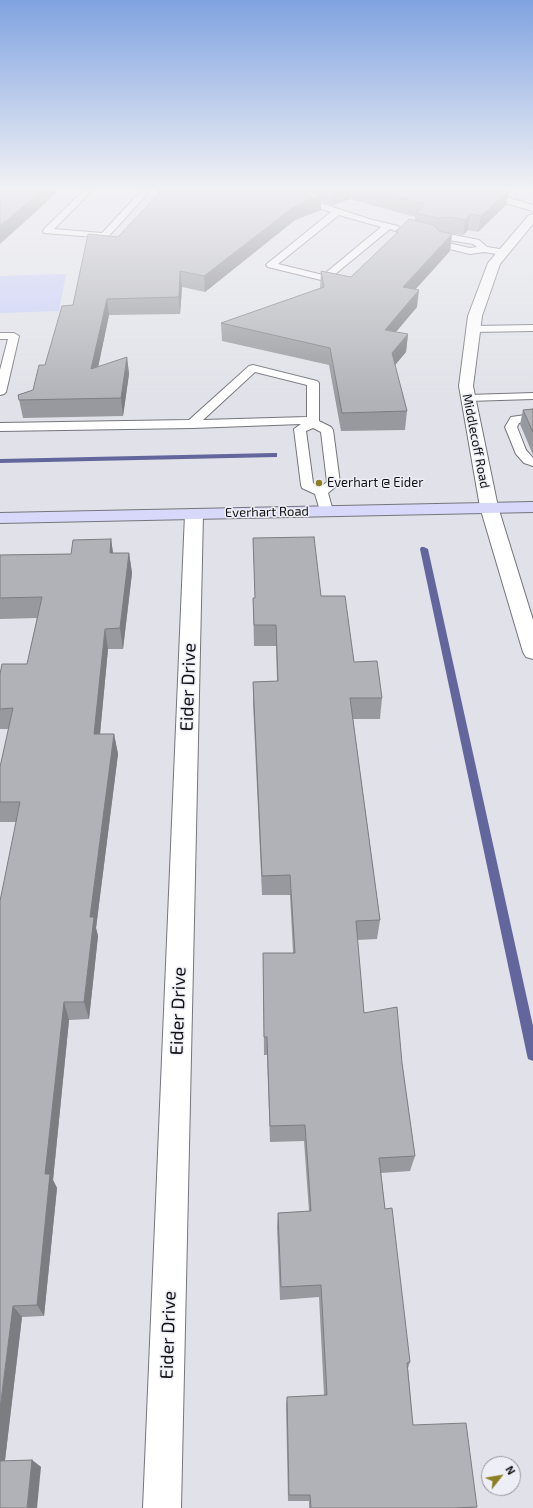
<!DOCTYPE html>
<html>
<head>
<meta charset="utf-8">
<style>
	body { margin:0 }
	#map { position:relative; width:533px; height:1508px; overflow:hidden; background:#e1e2e9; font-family:"Exo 2",sans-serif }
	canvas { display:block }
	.north { position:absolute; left:481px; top:1456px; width:40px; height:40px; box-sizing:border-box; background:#eeeff6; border:1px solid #96969b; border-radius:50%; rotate:59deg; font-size:11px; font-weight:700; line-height:16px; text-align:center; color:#111113 }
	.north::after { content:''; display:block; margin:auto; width:14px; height:18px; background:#8d7e24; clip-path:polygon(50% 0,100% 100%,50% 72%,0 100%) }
</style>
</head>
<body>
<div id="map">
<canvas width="533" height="1508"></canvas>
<div class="north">N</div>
</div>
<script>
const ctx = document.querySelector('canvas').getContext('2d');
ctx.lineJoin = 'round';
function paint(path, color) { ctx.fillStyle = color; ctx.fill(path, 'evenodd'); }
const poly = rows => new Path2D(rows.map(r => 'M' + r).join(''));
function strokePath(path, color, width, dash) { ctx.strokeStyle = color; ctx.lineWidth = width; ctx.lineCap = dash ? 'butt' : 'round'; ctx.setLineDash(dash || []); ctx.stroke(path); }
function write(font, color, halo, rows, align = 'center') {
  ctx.font = font + ' "Exo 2",sans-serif'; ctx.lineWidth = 3; ctx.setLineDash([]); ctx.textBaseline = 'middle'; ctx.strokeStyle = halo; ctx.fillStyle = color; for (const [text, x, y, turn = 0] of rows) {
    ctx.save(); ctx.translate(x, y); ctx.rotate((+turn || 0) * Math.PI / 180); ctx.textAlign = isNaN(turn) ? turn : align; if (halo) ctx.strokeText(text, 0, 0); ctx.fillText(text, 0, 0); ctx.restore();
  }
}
paint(poly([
	[66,274,59,311,0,313,0,276]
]), '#c7cdf7');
paint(poly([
	[274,453,277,453,277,457,0,463,0,459,274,453],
	[421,547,424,547,428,549,533,1026,533,1061,528,1059,527,1055,420,549,421,547]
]), '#62669c');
const service = poly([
	[84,190,93,190,54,229,102,233,142,190,151,190,107,238,44,233,43,231,44,229,84,190],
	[269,190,281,190,369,219,398,226,399,228,395,231,390,229,328,280,325,281,268,267,266,265,268,263,331,212,270,192,269,190],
	[339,215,381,227,323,275,278,264,339,215],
	[449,234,479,240,487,247,506,250,508,252,503,255,484,252,470,254,437,246,433,238,437,235,449,234],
	[443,240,449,240,473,244,477,247,470,248,444,242,443,240],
	[533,325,533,331,473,332,468,329,473,326,533,325],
	[0,333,14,333,19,336,6,392,4,394,0,395,0,370,8,339,0,339,0,333],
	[253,365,317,381,319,383,319,421,331,427,333,430,340,483,328,493,333,511,331,514,321,514,315,494,302,488,301,485,294,429,301,424,192,428,0,431,0,423,189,420,249,366,253,365],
	[255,372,307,385,307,417,203,420,255,372],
	[313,428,321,432,327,482,320,487,313,483,306,431,313,428],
	[533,393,533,399,468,401,464,400,462,398,464,396,468,395,533,393],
	[533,414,533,422,519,423,517,427,526,450,533,458,533,466,524,463,516,454,505,427,511,417,533,414]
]);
const minor = poly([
	[466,190,483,190,533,205,533,211,467,192,466,190],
	[194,509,200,510,203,514,181,1508,143,1508,185,514,188,510,194,509]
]);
const tertiary = poly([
	[533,214,533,224,500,264,482,316,473,386,498,507,533,620,533,659,526,657,523,652,480,507,459,386,468,316,488,263,529,215,533,214]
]);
const secondary = poly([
	[533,502,533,512,0,523,0,513,533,502]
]);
strokePath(service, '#75767c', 2);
strokePath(minor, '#75767c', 2);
strokePath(tertiary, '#75767c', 2);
strokePath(secondary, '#75767c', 2);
paint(service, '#fff');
paint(minor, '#fff');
paint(tertiary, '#fff');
paint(secondary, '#d8d9fa');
paint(poly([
	[159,190,509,190,506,205,478,232,468,230,463,235,449,233,445,233,452,234,450,251,415,290,417,307,396,332,408,334,406,352,395,365,407,411,405,430,341,431,329,365,222,341,221,323,320,288,321,271,351,277,396,234,396,232,415,221,415,217,350,199,333,205,321,202,321,210,295,220,205,292,182,287,180,314,109,315,98,367,127,357,129,374,123,416,23,418,18,395,33,390,73,305,118,237,158,194,157,191],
	[533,409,533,455,520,424,523,410],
	[253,538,321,596,354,662,382,698,380,719,353,719,380,920,377,939,357,940,364,1013,402,1063,415,1156,410,1171,381,1173,385,1209,410,1362,408,1368,413,1425,477,1507,475,1508,309,1508,309,1501,288,1501,286,1405,287,1397,324,1395,319,1297,280,1300,277,1227,278,1213,309,1211,304,1141,270,1142,267,1055,264,1055,263,953,293,953,290,895,262,895,253,703,253,682,277,681,276,646,254,646,253,598,255,598],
	[111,539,113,553,129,553,132,573,123,649,108,649,100,734,114,734,118,754,96,928,98,936,89,1019,69,1020,53,1180,57,1188,44,1316,22,1317,5,1461,32,1460,41,1467,0,1508,16,822,0,822,0,767,9,729,0,729,0,674,27,664,37,618,0,619,0,555,71,554]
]), '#98999e');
paint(poly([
	[42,190,59,190,39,209,0,244,0,226],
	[333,190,350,190,350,199,333,205],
	[509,190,506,205,478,232,481,216],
	[321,195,321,210,295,220,205,292,204,276,296,205],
	[470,214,468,230,463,235,465,220],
	[452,234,450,251,402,304,403,287],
	[180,271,182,287,180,314,179,297],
	[419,290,417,307,383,347,385,330],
	[107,299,109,315,94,387,91,369],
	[408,334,406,352,390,371,392,353],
	[127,357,129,374,123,416,121,398],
	[111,539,114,560,110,553],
	[129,553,132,573,123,649,120,628],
	[105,629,108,649,98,755,94,734],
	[114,734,118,754,96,928,98,936,89,1019,84,1002,90,917],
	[64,1002,69,1020,53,1180,57,1188,44,1316,37,1305,45,1174],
	[13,1306,22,1317,4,1468,0,1466,0,1409],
	[32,1460,41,1467,37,1508,27,1508]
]), '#7c7d81');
const building = poly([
	[0,190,42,190,0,226,0,190],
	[159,190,306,190,321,195,296,205,204,276,180,271,179,297,107,299,91,369,127,357,121,398,19,400,18,395,33,390,39,365,45,365,62,306,73,305,88,234,118,237,160,192,157,191,159,190],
	[374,190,509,190,481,216,470,214,465,220,451,217,439,218,416,213,425,204,374,190],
	[409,219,434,225,439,231,452,234,403,287,419,290,385,330,408,334,392,353,407,411,342,413,330,348,221,323,324,287,321,271,351,277,398,232,396,232,409,219],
	[533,409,533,432,523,410,533,409],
	[314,537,321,596,345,596,354,662,377,661,382,698,350,698,380,920,356,921,364,1013,397,1007,402,1063,415,1156,379,1158,385,1209,392,1208,410,1362,407,1363,413,1425,466,1423,477,1507,455,1508,311,1508,310,1495,289,1495,287,1397,327,1395,321,1285,281,1287,278,1213,311,1211,305,1125,270,1126,267,1037,264,1037,263,953,295,953,290,875,262,876,253,682,278,681,276,625,254,625,253,598,255,598,253,538,314,537],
	[111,539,110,553,129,553,120,628,105,629,94,734,114,734,90,917,94,917,84,1002,64,1002,45,1174,50,1174,37,1305,13,1306,0,1409,0,901,20,802,0,802,0,767,13,708,0,709,0,674,2,664,27,664,42,597,0,598,0,555,71,554,73,540,111,539],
	[32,1460,27,1508,0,1508,0,1461,32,1460]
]);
paint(building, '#b1b2b8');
strokePath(building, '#7c7d81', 1);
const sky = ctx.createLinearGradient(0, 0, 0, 401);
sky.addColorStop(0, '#80a3e1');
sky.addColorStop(0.47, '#f2f2f5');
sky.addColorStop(1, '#f2f2f500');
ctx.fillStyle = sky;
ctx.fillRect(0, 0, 533, 401);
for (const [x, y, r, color] of [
	[319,483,4,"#8d7e24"]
]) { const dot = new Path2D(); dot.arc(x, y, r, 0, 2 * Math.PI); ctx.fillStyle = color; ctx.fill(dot); strokePath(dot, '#eeeff6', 1.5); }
write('13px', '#111113', '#eeeff6', [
	["Middlecoff Road",476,441,79],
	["Everhart Road",267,512,-1]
]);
write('13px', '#111113', '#eeeff6', [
	["Everhart @ Eider",327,483]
], 'left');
write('18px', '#111113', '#eeeff6', [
	["Eider Drive",188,687,-88],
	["Eider Drive",178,1011,-88],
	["Eider Drive",168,1335,-88]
]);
</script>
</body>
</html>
